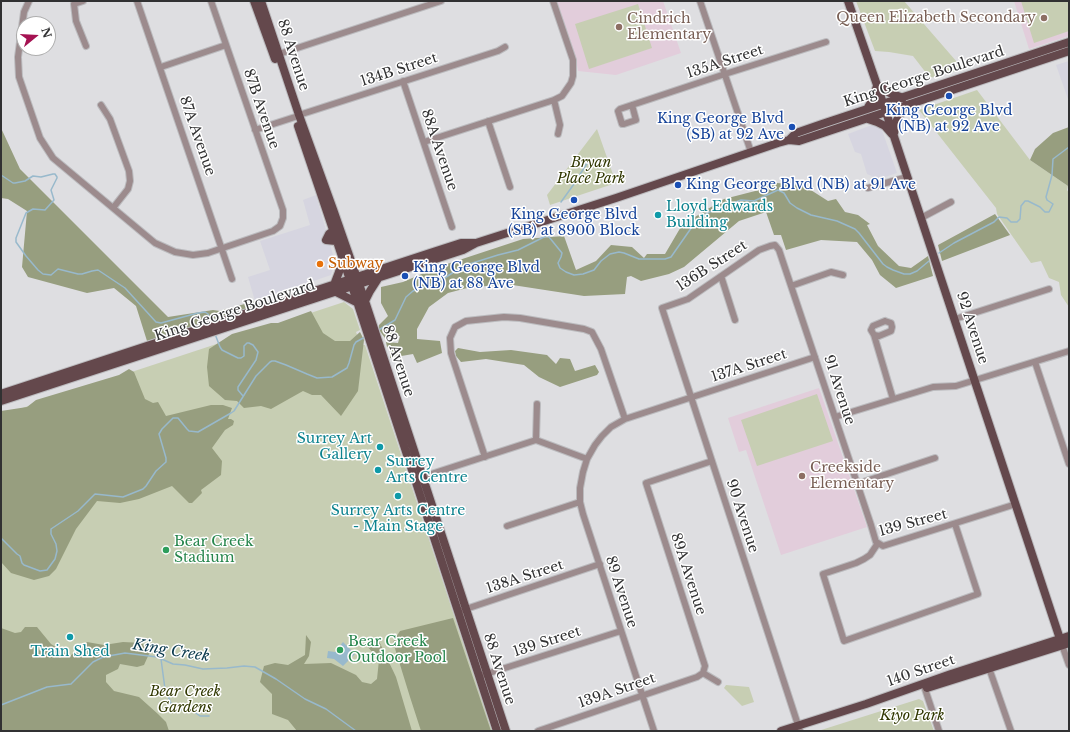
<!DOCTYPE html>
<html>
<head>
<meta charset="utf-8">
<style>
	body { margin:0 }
	#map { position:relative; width:1070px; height:732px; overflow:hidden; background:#dedee1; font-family:"Libre Baskerville",serif }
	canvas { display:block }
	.frame { position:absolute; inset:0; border:2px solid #313132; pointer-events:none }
	.north { position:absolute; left:16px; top:16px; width:40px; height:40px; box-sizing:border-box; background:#fff; border:1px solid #adadad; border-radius:50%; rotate:72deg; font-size:11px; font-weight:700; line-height:16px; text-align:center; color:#313132 }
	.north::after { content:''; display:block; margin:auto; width:14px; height:18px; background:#a51252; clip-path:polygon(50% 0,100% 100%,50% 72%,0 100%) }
</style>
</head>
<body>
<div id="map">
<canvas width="1070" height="732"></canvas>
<div class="frame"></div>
<div class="north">N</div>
</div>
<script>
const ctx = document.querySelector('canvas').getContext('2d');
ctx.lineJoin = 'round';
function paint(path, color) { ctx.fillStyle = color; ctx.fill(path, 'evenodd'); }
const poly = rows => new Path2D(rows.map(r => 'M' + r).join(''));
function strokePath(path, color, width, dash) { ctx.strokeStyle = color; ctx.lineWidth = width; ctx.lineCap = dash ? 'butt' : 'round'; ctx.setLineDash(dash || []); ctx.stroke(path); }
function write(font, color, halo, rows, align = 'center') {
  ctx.font = font + ' "Libre Baskerville",serif'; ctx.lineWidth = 3; ctx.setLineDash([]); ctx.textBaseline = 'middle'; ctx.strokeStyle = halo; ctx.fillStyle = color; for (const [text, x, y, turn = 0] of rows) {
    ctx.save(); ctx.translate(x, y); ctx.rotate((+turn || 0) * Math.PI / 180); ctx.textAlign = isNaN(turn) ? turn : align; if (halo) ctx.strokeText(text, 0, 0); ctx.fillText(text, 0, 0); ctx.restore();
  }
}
paint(poly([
	[1069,61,1069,102,1056,65],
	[872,125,879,127,882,130,897,173,879,179,867,174,861,154,855,152,848,134],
	[316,195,335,262,331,275,255,301,248,277,270,270,260,241,310,225,303,200]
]), '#d6d5e0');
paint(poly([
	[556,1,663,1,681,53,616,75,578,71,576,59],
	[1014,1,1069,1,1069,36,1029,49],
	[819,388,867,527,781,555,746,450,739,452,728,418]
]), '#e2cddb');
paint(poly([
	[856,1,904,1,963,69,930,78,913,56,889,52,875,51],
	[1021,1,1069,1,1069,31,1034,43],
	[638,4,652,48,589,69,575,24],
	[977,90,1030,160,1068,186,1067,190,1069,193,1069,307,1061,295,1059,282,1049,278,1041,261,1031,263,997,214,996,208,919,110],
	[597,129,616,183,550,205,547,195],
	[344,302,353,309,360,330,356,332,361,345,365,345,492,731,1,731,1,415],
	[817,394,833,441,757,466,741,420],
	[726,685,749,687,754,702,742,706,724,688],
	[919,699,923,701,934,731,818,731]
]), '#c7ceb3');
paint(poly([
	[1069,127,1069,184,1068,186,1030,160,1035,149,1053,133],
	[1,128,20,169,168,317,213,310,220,311,255,301,257,307,147,341,136,306,114,288,87,293,28,277,22,267,27,211,8,199,1,198],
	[764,182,803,185,828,201,836,199,845,212,858,215,870,224,867,225,878,246,899,266,911,268,928,256,933,276,896,288,880,275,872,260,857,242,821,240,786,250,781,235,774,235,766,212,739,221,684,267,669,274,641,281,631,276,627,277,625,294,584,296,506,284,467,288,448,293,429,307,417,329,417,339,440,341,442,353,417,363,413,354,390,358,391,348,387,347,386,342,398,343,400,336,385,338,379,330,379,325,388,316,381,303,381,287,403,282,438,267,523,239,564,236,576,270,596,261,611,245,632,247,644,258,647,254,665,254,682,225,724,199,759,190],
	[995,214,1010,235,942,261,938,245],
	[311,311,323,333,335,341,350,341,360,332,364,340,358,391,341,416,321,395,312,395,303,391,271,409,261,406,244,408,237,401,225,400,209,386,207,367,209,349,232,334,271,323,278,323],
	[458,348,480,352,511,350,547,355,556,364,560,358,570,359,575,371,595,365,599,372,597,375,560,387,539,377,524,365,486,359,461,362,456,356,455,351],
	[129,369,134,372,145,399,153,403,158,402,166,416,211,405,223,405,232,408,228,419,231,419,234,421,233,425,225,430,212,448,222,461,221,475,201,490,202,493,192,503,189,503,172,486,139,499,120,503,97,501,76,529,56,569,49,576,34,580,11,573,1,562,1,411,27,407,36,400,119,375],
	[453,618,491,731,421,731,410,697,393,642,400,631],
	[25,627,37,627,51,644,70,656,87,642,104,645,123,642,142,643,151,653,149,654,144,665,137,667,120,664,118,669,106,675,106,682,114,691,139,697,158,714,166,722,169,731,1,731,1,628,15,633,21,632],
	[306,635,311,642,309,656,304,664,331,663,356,675,362,682,371,684,377,679,379,660,367,646,368,641,378,639,396,677,412,731,297,731,288,720,272,714,272,694,260,682,264,666,275,663,288,665,305,655]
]), '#979e7f');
paint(poly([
	[343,642,355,654,343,666,334,659,327,658,328,651,335,652]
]), '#98b9cc');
strokePath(poly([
	[1,175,13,183,15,183,25,181,33,176,41,177,53,174,55,174,57,177,57,178,51,190,54,200,45,210,33,209,26,213,16,238,16,242,26,256,38,270,43,274,51,275,58,269,78,274,82,274,92,271,98,270,125,288,156,322,161,323,198,313,205,312,208,314,211,321],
	[561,202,574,184,589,160],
	[939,253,954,243,994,222,999,217,1007,218,1011,222,1017,222,1020,219,1021,206,1025,201,1028,201,1040,207,1045,212,1049,212,1053,204,1047,200,1046,197,1052,175,1053,159,1069,147],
	[377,331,395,320,406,297,413,291,440,281,463,266,498,255,518,250,546,236,549,237,562,253,561,257,558,263,560,268,566,272,574,275,583,274,594,270,601,261,610,254,619,252,624,253,639,259,665,259,671,257,694,224,707,213,741,200,754,201,778,190,784,193,790,203,797,208,811,215,837,221,855,229,859,233,883,264,887,267,893,270,904,274,910,274,917,271,929,261],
	[215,334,220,347,222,350,238,358,241,358,244,356,244,346,247,343,249,343,253,345,258,352,256,360,238,387,238,390,243,396],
	[1,538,17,554,20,556,22,563,24,565,40,571,47,570,55,559,57,551,56,544,51,534,51,529,78,511,95,494,123,497,143,489,146,486,156,471,166,462,166,458,159,434,162,429,173,418,178,418,187,429,189,431,198,432,231,413,234,411,256,376,270,362,272,361,275,361,286,365,307,374,317,378,332,377,347,368,349,363,354,345,356,342,365,337],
	[161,659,165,689,173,708,177,709,193,711,200,716,209,716],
	[1,705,47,687,71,684,93,662,103,657,125,653,157,657,173,664,185,665,203,669,227,668,244,666,255,667,276,679,305,699,326,709,356,731]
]), '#98b9cc', 1.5);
const minor = poly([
	[29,1,24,12,18,57,19,77,40,138,53,158,155,243,175,252,193,255,208,253,273,231,280,226,283,218,283,210,211,1],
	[137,1,232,279],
	[700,1,751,152],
	[74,4,76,21,86,46],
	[74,4,83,1],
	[279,54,441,1],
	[161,67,226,45],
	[403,81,452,227],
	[554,100,560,125,558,134],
	[101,105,110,119,129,171,130,181,128,189,113,208],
	[632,105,636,120,624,124,622,124,618,111,620,109,725,74,826,42],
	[299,115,498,51,505,47],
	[488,121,510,187],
	[255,130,295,117],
	[424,142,554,100,562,96,571,83,573,76,573,60,553,1],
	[868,188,907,177],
	[921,218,951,202],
	[721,276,735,320],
	[791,286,831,272,843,275],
	[955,319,1049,289],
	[885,321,891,323,892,327,891,331,879,336,874,335,871,330,873,326,885,321],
	[874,335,893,399],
	[1035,362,1069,464],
	[835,417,933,387,956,386,1069,351],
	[536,440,537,404],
	[485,457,451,353,450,338,455,327,466,321,504,317,520,318,584,329,592,332,601,349,625,419],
	[422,477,536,440,587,459],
	[857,484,935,458],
	[955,524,978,594,844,641,823,574,856,563,864,559,870,555,878,543,883,546,1016,504],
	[507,526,580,502],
	[463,610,600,564],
	[1062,645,1069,665],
	[989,668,1011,731],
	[703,673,705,666,646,483,712,461],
	[703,673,718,682],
	[483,675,621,631],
	[925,689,939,731],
	[538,731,697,677,703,673],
	[654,731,583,514,580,502,580,488,583,472,587,459,595,445,602,436,611,427,625,419,815,357],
	[800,731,662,308,688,299,759,250,770,246,775,245,779,250,871,525,876,542,878,543]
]);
const major = poly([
	[254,1,275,59],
	[261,1,299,115,334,212,365,301,506,731],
	[848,1,877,85,1062,645],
	[877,85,890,93,903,98],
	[867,109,873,99,877,86],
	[868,119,877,122,885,126,892,134],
	[298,126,352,286,497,731],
	[894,133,897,120,905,106],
	[789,140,799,141,1069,51],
	[333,231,329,234,326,240,336,241],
	[334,285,339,272,343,260],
	[336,292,358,303],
	[365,301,370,291,379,277],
	[1,394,430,253,461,243,475,243],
	[1,401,463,250,476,243,616,198,778,143,789,140,796,133,822,124,1069,42],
	[927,688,1069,643],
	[781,731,866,704,951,674,1069,636]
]);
strokePath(minor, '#bbbbbe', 8);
strokePath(major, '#bbbbbe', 10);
strokePath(minor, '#9c8b8d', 6);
strokePath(major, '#64484c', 8);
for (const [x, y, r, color] of [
	[1044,18,4,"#8d6e63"],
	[619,27,4,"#8d6e63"],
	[949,96,4,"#1a4fb4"],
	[792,127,4,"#1a4fb4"],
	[678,185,4,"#1a4fb4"],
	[574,200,4,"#1a4fb4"],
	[658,215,4,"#0f9aa8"],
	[320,264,4,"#e8710a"],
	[405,276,4,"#1a4fb4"],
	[380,447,4,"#0f9aa8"],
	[378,470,4,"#0f9aa8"],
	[802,476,4,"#8d6e63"],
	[398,496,4,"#0f9aa8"],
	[166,550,4,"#2e9e5b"],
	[70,637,4,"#0f9aa8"],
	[340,650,4,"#2e9e5b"]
]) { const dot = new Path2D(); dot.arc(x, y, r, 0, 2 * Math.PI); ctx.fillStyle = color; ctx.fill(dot); strokePath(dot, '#fff', 1.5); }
write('14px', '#785e54', '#fff', [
	["Queen Elizabeth Secondary",1036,18,"right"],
	["Cindrich",627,19],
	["Elementary",627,35],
	["Creekside",810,468],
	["Elementary",810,484]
], 'left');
write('14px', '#313132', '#fff', [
	["88 Avenue",293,55,72],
	["135A Street",725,62,-18],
	["134B Street",399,70,-18],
	["King George Boulevard",924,77,-18],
	["87B Avenue",261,109,71],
	["87A Avenue",197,136,71],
	["88A Avenue",439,150,71],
	["136B Street",712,266,-33],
	["King George Boulevard",235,311,-18],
	["92 Avenue",972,328,72],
	["88 Avenue",398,361,72],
	["137A Street",749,366,-18],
	["91 Avenue",839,390,72],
	["90 Avenue",742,516,72],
	["139 Street",913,523,-15],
	["89A Avenue",688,574,72],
	["138A Street",525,577,-18],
	["89 Avenue",621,592,72],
	["139 Street",547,642,-18],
	["88 Avenue",499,669,72],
	["140 Street",921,671,-19],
	["139A Street",617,691,-19]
]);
write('14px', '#164399', '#fff', [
	["King George Blvd",949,111],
	["(NB) at 92 Ave",949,127],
	["King George Blvd",784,119,"right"],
	["(SB) at 92 Ave",784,135,"right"],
	["King George Blvd (NB) at 91 Ave",686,185,"left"],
	["King George Blvd",574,215],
	["(SB) at 8900 Block",574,231],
	["King George Blvd",413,268,"left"],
	["(NB) at 88 Ave",413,284,"left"]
]);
write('italic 14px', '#303700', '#fff', [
	["Bryan",591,163],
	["Place Park",591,179],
	["Bear Creek",185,692],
	["Gardens",185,708],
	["Kiyo Park",912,716]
]);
write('14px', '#0d838f', '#fff', [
	["Lloyd Edwards",666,207],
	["Building",666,223],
	["Surrey Art",372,439,"right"],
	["Gallery",372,455,"right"],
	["Surrey",386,462],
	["Arts Centre",386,478],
	["Surrey Arts Centre",398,511,"center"],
	["- Main Stage",398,527,"center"],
	["Train Shed",70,652,"center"]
], 'left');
write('14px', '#c56008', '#fff', [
	["Subway",328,264]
], 'left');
write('14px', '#27864d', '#fff', [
	["Bear Creek",174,542],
	["Stadium",174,558],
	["Bear Creek",348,642],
	["Outdoor Pool",348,658]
], 'left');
write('italic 15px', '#0a394d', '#fff', [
	["King Creek",171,651,9]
]);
</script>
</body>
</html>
